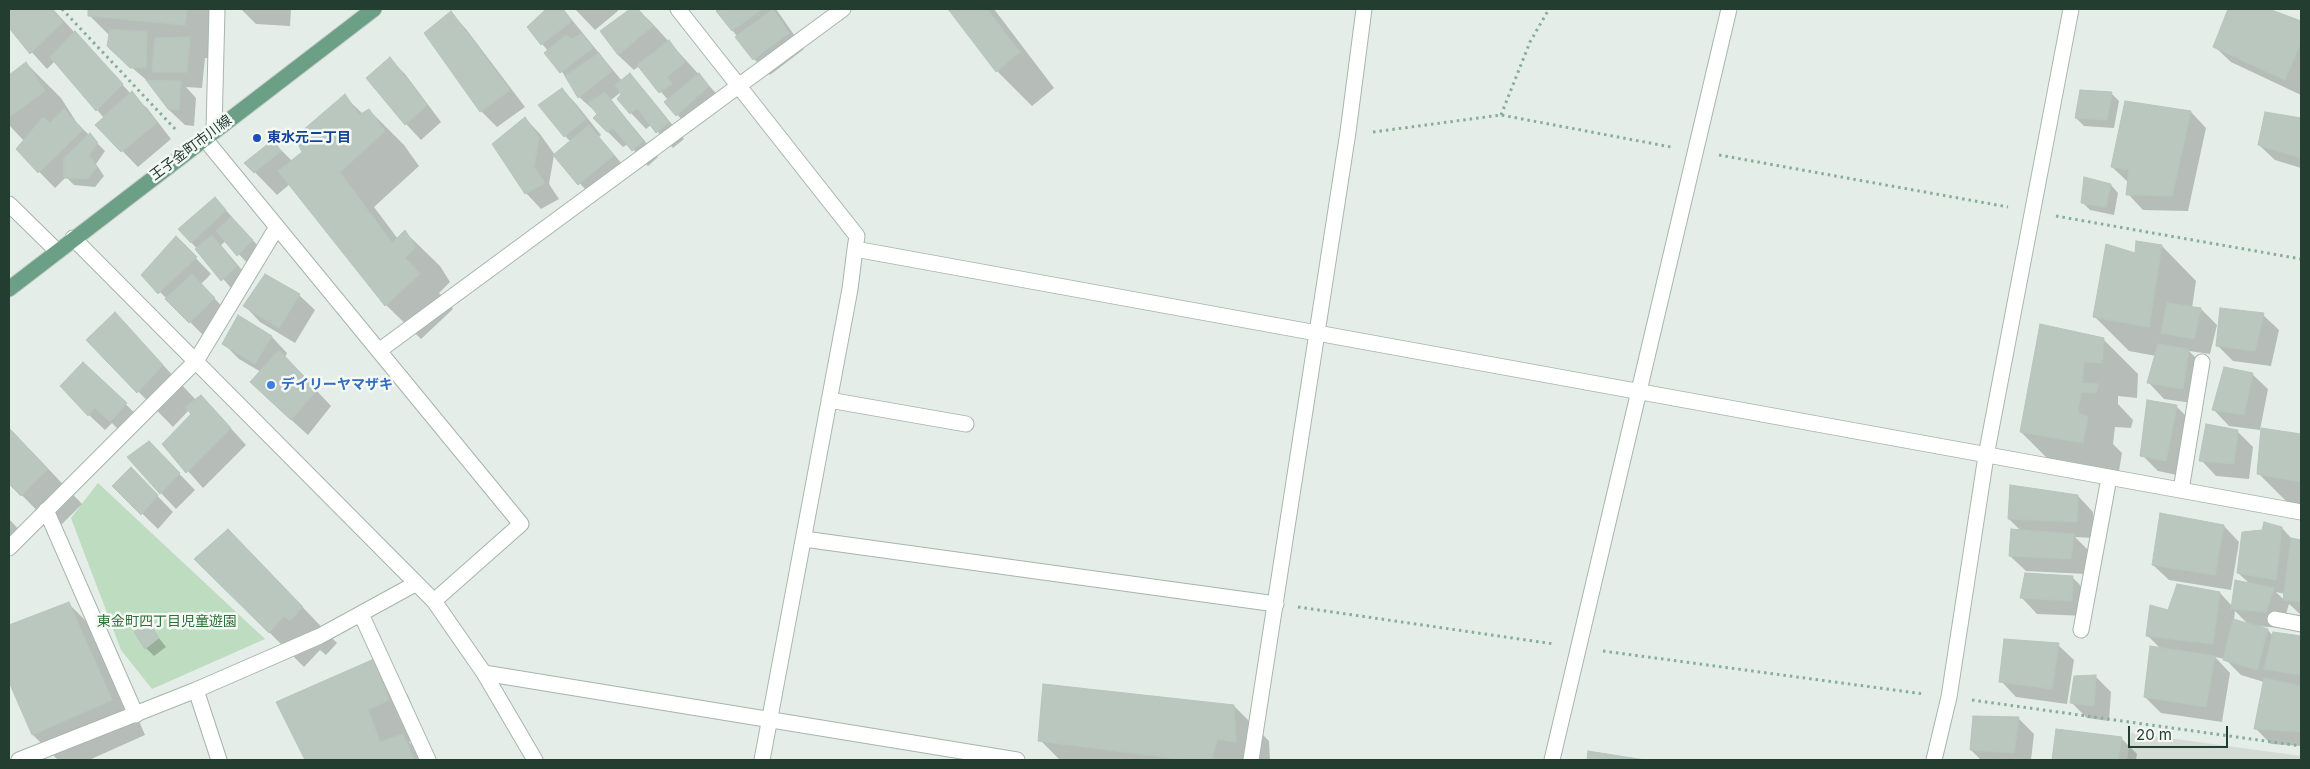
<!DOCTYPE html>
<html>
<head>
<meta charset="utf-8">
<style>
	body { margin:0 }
	#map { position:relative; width:2310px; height:769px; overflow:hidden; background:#e4ede7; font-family:Inter,sans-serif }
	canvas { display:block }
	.frame { position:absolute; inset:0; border:10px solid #243d31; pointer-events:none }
	.scale { position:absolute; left:2128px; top:726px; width:100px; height:22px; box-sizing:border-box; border:2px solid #243d31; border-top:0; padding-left:6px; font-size:15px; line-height:18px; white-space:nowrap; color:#243d31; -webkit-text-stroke:4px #f4f9f6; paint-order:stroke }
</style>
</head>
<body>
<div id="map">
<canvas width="2310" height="769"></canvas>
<div class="frame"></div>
<div class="scale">20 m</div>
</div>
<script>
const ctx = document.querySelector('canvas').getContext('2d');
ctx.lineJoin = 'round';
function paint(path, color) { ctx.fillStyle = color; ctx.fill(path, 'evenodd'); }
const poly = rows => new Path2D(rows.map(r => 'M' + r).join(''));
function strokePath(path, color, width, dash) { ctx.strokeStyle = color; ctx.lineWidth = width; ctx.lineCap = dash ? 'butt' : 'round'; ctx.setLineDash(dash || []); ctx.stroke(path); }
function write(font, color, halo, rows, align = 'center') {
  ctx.font = font + ' Inter,"Noto Sans JP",sans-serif'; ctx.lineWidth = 5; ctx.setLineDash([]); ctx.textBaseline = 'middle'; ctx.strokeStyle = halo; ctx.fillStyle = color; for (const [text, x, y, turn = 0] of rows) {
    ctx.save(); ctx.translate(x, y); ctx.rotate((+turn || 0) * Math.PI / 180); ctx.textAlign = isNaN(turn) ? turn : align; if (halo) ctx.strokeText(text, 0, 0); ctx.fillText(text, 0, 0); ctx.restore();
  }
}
paint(poly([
	[2131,733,2301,756,2301,760,2127,760]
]), '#d2dcd5');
paint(poly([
	[98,483,265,639,152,689,121,650,71,518]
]), '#bedcc0');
paint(poly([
	[9,9,53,9,131,94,147,108,171,139,138,167,97,125,104,118,55,61,47,69,9,27],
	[90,9,209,9,223,23,220,59,205,58,202,88,186,87,196,98,194,126,185,125,168,109,150,83,124,61,110,36,89,15],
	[241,9,291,9,290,26,256,24],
	[547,9,563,9,622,81,630,75,645,91,684,139,673,148,651,125,646,129,631,113,621,92,611,100,658,157,648,166,628,144,623,147,594,118,598,114,579,97,548,51,528,27],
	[575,9,617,9,618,11,595,30],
	[632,9,637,9,651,22,724,102,692,131,666,102,668,100,639,66,634,70,618,55,601,31],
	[722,9,776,9,804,49,770,75,754,59,718,11],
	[949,9,994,9,1054,88,1032,106,997,71],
	[2229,9,2266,9,2301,23,2301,95,2231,62,2215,47],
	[451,13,466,29,525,107,497,127,481,111,426,33],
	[390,59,405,74,441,122,421,140,406,124],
	[26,63,61,98,77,123,105,151,96,164,104,176,95,187,74,185,66,177,55,188,17,149,24,141,9,125,9,76],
	[562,89,577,105,601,135,599,137,629,172,595,200,554,155,549,184,559,199,541,209,526,193,525,118,540,134,555,155,571,142,565,136],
	[2111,93,2119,101,2114,128,2084,126,2076,118],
	[344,96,363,114,369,110,404,145,419,166,374,207,398,239,405,232,440,266,450,282,439,293,453,309,421,339,386,305,290,184,277,195,246,163,273,142,292,161,304,152],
	[2191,112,2206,128,2188,211,2143,210,2128,194,2128,182,2112,167],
	[2266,113,2301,119,2301,168,2275,160,2259,145],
	[2111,185,2118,193,2114,215,2090,210,2082,202],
	[215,198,267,256,254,270,226,241,221,245,252,282,238,296,191,242],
	[2162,246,2196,281,2192,308,2201,309,2217,325,2210,354,2189,351,2204,366,2199,404,2164,399,2149,383,2156,356,2129,351,2094,316],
	[191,253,211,274,201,284,230,315,206,338,143,275],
	[299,295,315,310,295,343,260,322,245,306],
	[115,314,196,400,216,412,246,445,203,488,164,444,192,414,189,410,173,427,88,340],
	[2263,315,2279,330,2271,366,2233,361,2217,345],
	[238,317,272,337,287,353,285,357,331,406,308,435,267,398,261,372,239,359,223,343],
	[2103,339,2138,374,2137,398,2118,396,2118,404,2133,420,2131,428,2115,427,2113,444,2122,453,2118,477,2056,467,2021,432],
	[84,364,142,420,126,437,112,423,105,430,89,415],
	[2252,374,2268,389,2260,430,2229,426,2214,410],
	[2176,406,2192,422,2182,476,2158,471,2142,455],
	[9,428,82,504,56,530,9,482],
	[2263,430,2301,436,2301,510,2293,508,2258,473],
	[2237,431,2253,447,2249,479,2216,476,2201,460],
	[164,458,195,490,176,509,161,493],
	[131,469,173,512,158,529,114,486],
	[2078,496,2093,512,2093,538,2075,537,2089,551,2086,574,2026,571,2010,556,2021,531,2009,519],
	[9,519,24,535,9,551],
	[2224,526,2239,542,2231,590,2169,580,2153,565],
	[2282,528,2293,540,2301,542,2301,615,2289,604,2282,628,2253,626,2268,630,2273,636,2274,633,2301,638,2301,746,2271,744,2256,729,2264,682,2241,675,2225,659,2215,657,2230,673,2222,722,2161,713,2145,697,2161,649,2147,635,2168,612,2220,593,2233,607,2250,584,2238,573],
	[2276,592,2285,594,2284,600],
	[2235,611,2249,625,2234,620],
	[196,559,262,565,337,643,326,655,320,650,304,667],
	[2072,577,2088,593,2087,616,2037,614,2022,598],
	[69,604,104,639,145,735,89,760,58,760,33,735,9,679,9,627],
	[148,624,166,647,154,656,146,648],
	[2058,645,2074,660,2067,704,2016,697,2001,681],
	[373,660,408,695,423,735,409,742,428,760,306,760,278,703],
	[2096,677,2111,692,2109,721,2087,718,2071,702],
	[1234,706,1269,741,1270,760,1060,760,1040,740],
	[2018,718,2034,734,2031,760,1981,760,1971,750],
	[2057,730,2121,738,2137,754,2136,760,2053,760]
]), '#0003');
const building = poly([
	[9,9,52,9,63,22,30,54,9,28,9,9],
	[88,9,187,9,185,25,88,16,88,9],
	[546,9,563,9,572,21,541,45,527,27,546,9],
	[630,9,638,9,653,26,618,55,600,31,630,9],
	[719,9,762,9,732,31,716,11,719,9],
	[773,9,789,33,753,60,735,37,773,9],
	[948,9,987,9,1020,52,996,72,948,9],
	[2228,9,2269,9,2301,21,2301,42,2285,80,2213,47,2228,9],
	[451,11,510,90,480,112,424,33,451,11],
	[110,29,147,32,146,67,130,68,107,46,110,29],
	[75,31,123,84,96,111,50,57,75,31],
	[582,33,593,48,560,73,544,53,566,35,572,39,582,33],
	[190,37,187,72,152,72,155,38,190,37],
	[669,40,685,62,667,77,672,84,659,93,637,65,669,40],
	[599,53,612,71,578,98,565,76,599,53],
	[390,57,427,105,405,125,366,78,390,57],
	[26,62,45,91,9,117,9,75,26,62],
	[630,73,669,122,656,133,637,108,630,114,617,99,621,94,615,85,630,73],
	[699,73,709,86,676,116,664,102,699,73],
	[146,80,181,81,179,110,168,109,146,80],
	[562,88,586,119,564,137,538,105,562,88],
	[2080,90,2112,92,2107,120,2075,118,2080,90],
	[132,91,157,123,121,152,95,125,132,91],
	[605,92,643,141,632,151,613,128,607,132,593,118,597,114,588,103,605,92],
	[345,94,359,115,369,109,385,131,340,172,392,243,405,230,416,247,405,258,420,274,385,306,278,171,302,152,295,137,345,94],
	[2125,101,2191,111,2172,196,2126,195,2129,170,2111,167,2125,101],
	[64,109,83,130,38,173,16,149,43,117,50,123,64,109],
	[2265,112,2301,118,2301,158,2258,145,2265,112],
	[525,117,539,137,534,167,545,183,525,194,492,144,525,117],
	[589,125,614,155,578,185,553,155,589,125],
	[90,133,98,143,89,155,97,167,87,179,64,178,64,158,90,133],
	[273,140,281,151,254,173,244,163,273,140],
	[2084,177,2111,184,2106,207,2081,203,2084,177],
	[215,197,226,210,191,243,178,229,215,197],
	[231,217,253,240,237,256,216,231,231,217],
	[212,235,237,266,221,281,195,249,212,235],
	[176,236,197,257,158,294,141,275,176,236],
	[2136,241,2162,245,2149,327,2093,317,2106,244,2135,253,2136,241],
	[192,274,215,298,189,323,165,299,192,274],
	[265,274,300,294,279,328,243,306,265,274],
	[2167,303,2201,308,2194,339,2161,333,2167,303],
	[2220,308,2264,313,2255,351,2216,346,2220,308],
	[115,312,163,365,137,393,86,340,115,312],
	[238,315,272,336,255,364,222,344,238,315],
	[2040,324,2104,338,2102,363,2084,362,2082,383,2099,384,2096,393,2081,392,2078,412,2088,417,2083,443,2020,432,2040,324],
	[2158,344,2189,349,2183,389,2147,383,2158,344],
	[279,350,317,390,291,420,250,382,279,350],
	[83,362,127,403,110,422,95,408,88,416,60,386,83,362],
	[2224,367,2253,373,2244,415,2212,410,2224,367],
	[201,395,231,428,186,473,162,444,191,414,185,407,201,395],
	[2147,400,2177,405,2166,461,2140,456,2147,400],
	[2206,424,2238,430,2234,464,2199,461,2206,424],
	[9,428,48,469,21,496,9,484,9,428],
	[2261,428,2301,434,2301,482,2257,474,2261,428],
	[149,441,180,473,160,494,127,457,149,441],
	[131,467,158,495,141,515,112,486,131,467],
	[2010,485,2078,495,2077,522,2008,519,2010,485],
	[2160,513,2224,525,2215,575,2152,565,2160,513],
	[2264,522,2282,527,2276,580,2237,573,2242,532,2262,530,2264,522],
	[228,529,303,607,290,621,284,616,269,633,194,559,228,529],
	[2011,529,2074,534,2071,559,2009,556,2011,529],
	[2291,538,2301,540,2301,602,2283,600,2291,538],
	[2025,573,2073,576,2072,601,2020,598,2025,573],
	[2235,580,2274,588,2266,612,2231,609,2235,580],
	[2177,584,2220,592,2213,644,2146,636,2150,605,2168,610,2177,584],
	[69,602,112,700,32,735,9,682,9,625,69,602],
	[2233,619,2268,629,2257,670,2223,660,2233,619],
	[149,622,159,638,145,649,134,632,149,622],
	[2273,632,2301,636,2301,675,2264,669,2273,632],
	[2004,639,2059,643,2052,689,1999,682,2004,639],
	[2150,646,2215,656,2206,707,2144,697,2150,646],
	[374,659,389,700,368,710,380,742,403,734,414,760,305,760,276,702,374,659],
	[2096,675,2094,706,2070,703,2074,676,2096,675],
	[2264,678,2301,686,2301,732,2254,729,2264,678],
	[1043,684,1234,705,1236,742,1217,739,1212,760,1186,760,1038,741,1043,684],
	[1973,716,2019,717,2014,753,1970,750,1973,716],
	[2056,729,2122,737,2118,760,2052,760,2056,729],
	[1588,751,1645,760,1587,760,1588,751]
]);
paint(building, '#b9c7bf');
strokePath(building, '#b6c6bc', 1);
const minor = poly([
	[678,9,857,236,855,249,2301,512],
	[214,130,217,9],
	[204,138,521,524,434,601],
	[9,204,57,251],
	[73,238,434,601,484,673,535,760],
	[380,350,843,9],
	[829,400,966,424],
	[2181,490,2202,362],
	[46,510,136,715],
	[804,539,1276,604],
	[9,548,196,361,277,227],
	[361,614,428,760],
	[2275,619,2301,624],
	[2081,630,2109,478],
	[484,673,1017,760],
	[196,690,219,760],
	[19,760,196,690,320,636,415,584],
	[762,760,850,289,855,249],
	[1251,760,1348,132,1364,9],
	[1552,760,1729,9],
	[1934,760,1949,697,1986,456,2071,9]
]);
const major = poly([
	[9,289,374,9]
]);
strokePath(minor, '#a7b5ad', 17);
strokePath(major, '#c2c9c5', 17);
strokePath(poly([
	[62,9,176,130],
	[1501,115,1530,42,1549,9],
	[1373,132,1501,115,1671,147],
	[1719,155,2008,207],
	[2056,216,2301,259],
	[1298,607,1554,644],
	[1603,651,1924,694],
	[1972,700,2301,746]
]), '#86ae99', 3, [2.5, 4]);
strokePath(minor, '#fff', 15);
strokePath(major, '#6b9f86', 15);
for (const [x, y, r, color] of [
	[257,138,5,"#1a4fb4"],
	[271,385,5,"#3f7fe0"]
]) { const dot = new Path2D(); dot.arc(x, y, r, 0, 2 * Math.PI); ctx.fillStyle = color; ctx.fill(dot); strokePath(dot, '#f4f9f6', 2); }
write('bold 14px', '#164399', '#f4f9f6', [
	["東水元二丁目",267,138]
], 'left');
write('14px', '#243d31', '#f4f9f6', [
	["王子金町市川線",191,148,-37]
]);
write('bold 14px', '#366cbe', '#f4f9f6', [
	["デイリーヤマザキ",281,385]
], 'left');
write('14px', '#31723b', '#f4f9f6', [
	["東金町四丁目児童遊園",167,622]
]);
</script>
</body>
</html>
